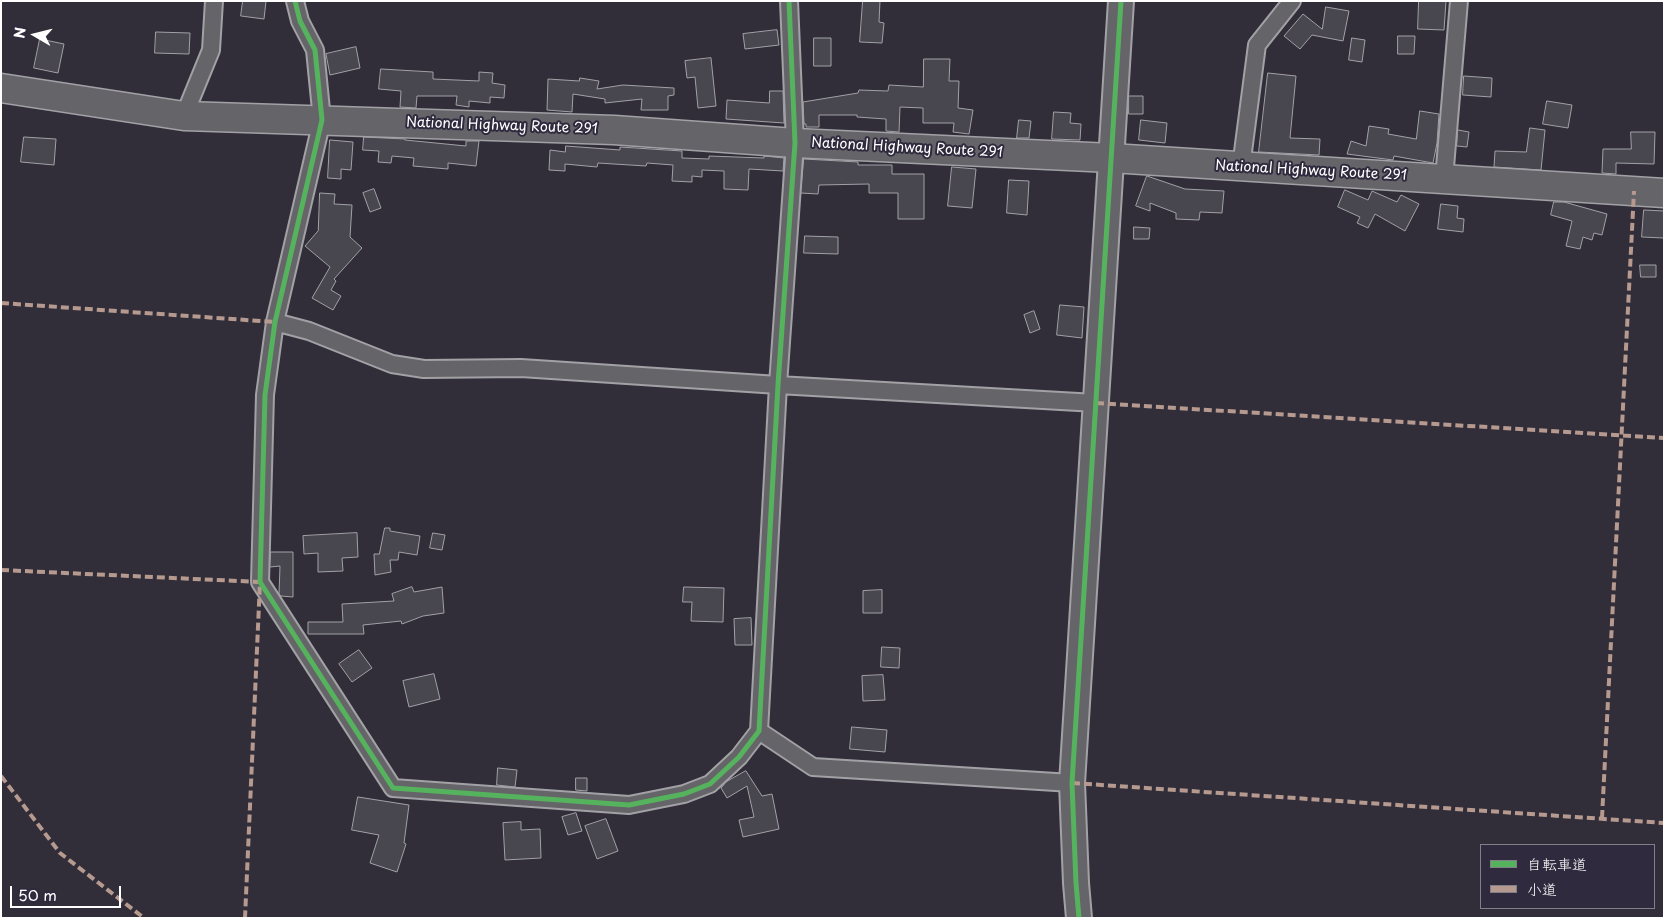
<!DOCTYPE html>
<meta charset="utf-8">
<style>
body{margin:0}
#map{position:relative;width:1665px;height:919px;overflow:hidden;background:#312e39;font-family:"Playpen Sans","Klee One",sans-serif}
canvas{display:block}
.frame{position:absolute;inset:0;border:2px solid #fff;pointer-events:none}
.legend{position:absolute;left:1480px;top:844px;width:175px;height:65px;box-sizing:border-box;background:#2f2a3d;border:1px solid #827f8b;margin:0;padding:6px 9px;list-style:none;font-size:15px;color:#fff}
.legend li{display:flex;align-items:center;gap:10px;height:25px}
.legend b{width:25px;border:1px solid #827f8b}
.north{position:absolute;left:10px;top:10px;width:50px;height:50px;-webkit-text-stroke:4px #2f2a3d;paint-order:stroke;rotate:278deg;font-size:14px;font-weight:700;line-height:20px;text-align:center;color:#fff}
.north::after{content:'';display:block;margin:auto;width:18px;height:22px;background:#fff;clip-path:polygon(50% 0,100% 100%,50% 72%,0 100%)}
.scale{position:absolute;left:10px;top:886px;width:111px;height:22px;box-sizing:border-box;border:2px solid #fff;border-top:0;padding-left:6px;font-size:15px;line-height:18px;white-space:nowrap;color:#fff;-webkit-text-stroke:4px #2f2a3d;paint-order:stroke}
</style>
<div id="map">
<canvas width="1665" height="919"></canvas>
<div class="frame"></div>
<ul class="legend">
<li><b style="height:6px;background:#56b35d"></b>自転車道</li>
<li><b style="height:6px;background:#b69a8f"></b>小道</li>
</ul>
<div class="north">N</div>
<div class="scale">50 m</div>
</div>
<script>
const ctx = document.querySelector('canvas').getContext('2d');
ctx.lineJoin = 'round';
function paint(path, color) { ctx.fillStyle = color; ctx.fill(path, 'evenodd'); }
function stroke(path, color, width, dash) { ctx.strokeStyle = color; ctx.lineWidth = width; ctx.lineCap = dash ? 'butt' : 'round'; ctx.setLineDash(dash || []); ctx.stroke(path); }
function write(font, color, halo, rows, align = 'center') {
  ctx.font = font + ' "Playpen Sans",sans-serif'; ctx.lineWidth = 4; ctx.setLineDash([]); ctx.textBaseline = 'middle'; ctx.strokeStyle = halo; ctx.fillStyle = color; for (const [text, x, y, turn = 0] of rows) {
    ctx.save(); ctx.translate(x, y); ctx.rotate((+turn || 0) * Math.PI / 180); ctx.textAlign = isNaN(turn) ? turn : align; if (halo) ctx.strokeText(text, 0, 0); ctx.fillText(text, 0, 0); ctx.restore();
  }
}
const building = new Path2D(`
 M 243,1 L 266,1 L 264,19 L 241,16 Z
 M 863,1 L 880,1 L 879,22 L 884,23 L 882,43 L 860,42 Z
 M 1419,1 L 1446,1 L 1444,30 L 1418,29 Z
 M 1326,7 L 1349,11 L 1343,41 L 1312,35 L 1300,49 L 1284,36 L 1303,14 L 1322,29 Z
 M 777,30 L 779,45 L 745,49 L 743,34 Z
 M 156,32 L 190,33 L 189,54 L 155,53 Z
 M 1398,36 L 1415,36 L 1414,54 L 1398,54 Z
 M 814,38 L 831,38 L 831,66 L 814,66 Z
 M 1352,38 L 1365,40 L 1362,62 L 1349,60 Z
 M 40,39 L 64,44 L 58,73 L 34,68 Z
 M 356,47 L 360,68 L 330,75 L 326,54 Z
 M 711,58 L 716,106 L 698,108 L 695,77 L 687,78 L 685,61 Z
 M 924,59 L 950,59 L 949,81 L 959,81 L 958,108 L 973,110 L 969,134 L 953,132 L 954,123 L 923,123 L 923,108 L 900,107 L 899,132 L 886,131 L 886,119 L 857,117 L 857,115 L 819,115 L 819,127 L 806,127 L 806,124 L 804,124 L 803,102 L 858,93 L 859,90 L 888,91 L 889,85 L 923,87 Z
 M 381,69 L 433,72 L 433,79 L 479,81 L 479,72 L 493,73 L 492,83 L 505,85 L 504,98 L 490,97 L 490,103 L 469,101 L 469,107 L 456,105 L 457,96 L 417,96 L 416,108 L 400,107 L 401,91 L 379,89 Z
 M 1268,73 L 1296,76 L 1290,138 L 1320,139 L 1319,155 L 1259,152 Z
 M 1464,76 L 1492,78 L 1491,97 L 1463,95 Z
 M 580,78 L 599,81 L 597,89 L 623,85 L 674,88 L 674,95 L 668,96 L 668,110 L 641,110 L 642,99 L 605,103 L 605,99 L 573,94 L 572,112 L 547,110 L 548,79 L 579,81 Z
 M 770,91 L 783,91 L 784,123 L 726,119 L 727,100 L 769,103 Z
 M 1129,96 L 1143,96 L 1143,114 L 1129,114 Z
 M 1547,101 L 1572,105 L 1568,128 L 1543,124 Z
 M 1420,111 L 1439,114 L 1437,143 L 1433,163 L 1394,156 L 1393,160 L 1347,154 L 1351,141 L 1366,146 L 1369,126 L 1389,129 L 1388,134 L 1416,139 Z
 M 1054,112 L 1071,113 L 1070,123 L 1081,124 L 1080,140 L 1052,139 Z
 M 1019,120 L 1031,121 L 1029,138 L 1017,138 Z
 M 1141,120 L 1167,123 L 1165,143 L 1139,140 Z
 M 1530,128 L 1545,130 L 1541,170 L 1494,167 L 1495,151 L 1526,152 Z
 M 1458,130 L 1469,132 L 1467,147 L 1457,146 Z
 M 1631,132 L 1655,132 L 1654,164 L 1616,163 L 1616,174 L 1602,173 L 1603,149 L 1631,149 Z
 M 24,137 L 56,139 L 54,165 L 21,162 Z
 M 364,137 L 405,139 L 405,140 L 466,146 L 466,141 L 479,141 L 476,166 L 448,163 L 448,169 L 413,166 L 414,158 L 392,156 L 391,163 L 378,162 L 379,151 L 363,150 Z
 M 330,140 L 353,142 L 351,170 L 341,169 L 341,179 L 328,178 Z
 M 566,146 L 620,150 L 620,147 L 682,151 L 682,158 L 709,159 L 709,156 L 764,158 L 764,156 L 784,158 L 783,171 L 749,169 L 748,190 L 724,189 L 724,171 L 702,170 L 702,177 L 692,176 L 692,182 L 672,181 L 673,165 L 647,163 L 646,166 L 598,163 L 597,167 L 565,164 L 565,171 L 549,170 L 550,150 L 565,152 Z
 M 804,159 L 858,162 L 858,165 L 892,165 L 892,174 L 924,174 L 924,219 L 898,219 L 898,193 L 869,193 L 869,184 L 819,185 L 818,194 L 801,193 Z
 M 952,167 L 976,169 L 972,208 L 948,206 Z
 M 1147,176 L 1185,189 L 1224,191 L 1222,213 L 1200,212 L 1199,220 L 1176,219 L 1176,213 L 1150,203 L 1150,211 L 1136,206 Z
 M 1009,180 L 1029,181 L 1027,215 L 1007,213 Z
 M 374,189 L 381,208 L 370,212 L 363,193 Z
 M 1345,190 L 1368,200 L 1372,191 L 1397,202 L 1401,195 L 1419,204 L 1405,231 L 1375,214 L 1368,228 L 1357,223 L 1360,217 L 1338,207 Z
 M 320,193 L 335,194 L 334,204 L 352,205 L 350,237 L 362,248 L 334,279 L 336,281 L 331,290 L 341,296 L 333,310 L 312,298 L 330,267 L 305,246 L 318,231 Z
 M 1554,202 L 1564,202 L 1607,214 L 1602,235 L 1594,233 L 1592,240 L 1583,237 L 1580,249 L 1566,246 L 1572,221 L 1551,215 Z
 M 1441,204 L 1458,206 L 1457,218 L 1464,219 L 1463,232 L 1438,229 Z
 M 1644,210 L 1664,211 L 1664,238 L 1642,237 Z
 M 1134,227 L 1150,228 L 1149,239 L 1134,239 Z
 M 805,236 L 838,237 L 838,254 L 804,253 Z
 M 1640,265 L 1656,265 L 1656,277 L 1641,277 Z
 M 1060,305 L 1084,307 L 1082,338 L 1057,335 Z
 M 1034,311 L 1040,329 L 1030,333 L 1024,315 Z
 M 385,528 L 390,528 L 390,531 L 420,536 L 417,555 L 399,552 L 398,560 L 390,560 L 391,572 L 375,575 L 374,554 L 379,554 Z
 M 357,533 L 358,557 L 342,558 L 343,571 L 318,572 L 318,553 L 304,554 L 303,536 Z
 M 433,533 L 445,535 L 442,550 L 430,548 Z
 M 271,552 L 293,552 L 293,597 L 281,596 L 279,594 L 280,566 L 270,567 Z
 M 412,587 L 414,592 L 442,587 L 444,613 L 423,616 L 402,624 L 401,621 L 363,625 L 364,634 L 308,634 L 308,622 L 343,622 L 342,604 L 394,601 L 392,594 Z
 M 684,587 L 724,588 L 723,622 L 691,621 L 692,602 L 683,602 Z
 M 882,590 L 882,613 L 863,613 L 863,591 Z
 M 751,618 L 752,645 L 735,645 L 734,619 Z
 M 882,647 L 900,648 L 899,668 L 881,667 Z
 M 359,650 L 372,668 L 352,682 L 339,664 Z
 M 434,674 L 440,699 L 409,707 L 403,681 Z
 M 883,675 L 885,700 L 863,701 L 862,676 Z
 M 852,727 L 887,730 L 885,752 L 850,749 Z
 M 498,768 L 517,770 L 515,787 L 497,785 Z
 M 746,771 L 762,796 L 772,794 L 779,829 L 743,837 L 739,820 L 754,817 L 747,786 L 727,798 L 721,788 L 726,782 Z
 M 576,778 L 587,778 L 587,791 L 576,790 Z
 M 358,797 L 409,805 L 404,843 L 406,844 L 397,872 L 370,863 L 379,835 L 352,830 Z
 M 576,813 L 582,831 L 568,835 L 562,817 Z
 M 606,819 L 618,851 L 597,859 L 585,826 Z
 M 521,822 L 521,830 L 540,829 L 541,858 L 505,860 L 503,823 Z`);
const street = new Path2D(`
 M 295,1 L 300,21 L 315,50 L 322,120 L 275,322 L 265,395 L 260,582 L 393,788 L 629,805 L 684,794 L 710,784 L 739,757 L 759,731 L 778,385 L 795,143 L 789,1
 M 184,116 L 211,50 L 214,1
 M 1241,167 L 1257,45 L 1292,1
 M 1444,179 L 1459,1
 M 275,322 L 309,331 L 392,364 L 424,369 L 521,368 L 778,385 L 1096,403
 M 759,731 L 813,767 L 1072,783`);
const secondary = new Path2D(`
 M 1079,918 L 1076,883 L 1072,783 L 1121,1`);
const highway = new Path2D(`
 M 1,88 L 184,116 L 614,130 L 795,143 L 1111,158 L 1664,193`);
const quiet = new Path2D(`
 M 1,303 L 275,322
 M 1096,403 L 1664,438
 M 1,570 L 260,582 L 245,918
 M 1,776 L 60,853 L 144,918
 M 1072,783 L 1664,823
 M 1602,818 L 1634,191`);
const cycleway = new Path2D(`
 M 295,1 L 300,21 L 315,50 L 322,120 L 275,322 L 265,395 L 260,582 L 393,788 L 629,805 L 684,794 L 710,784 L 739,757 L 759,731 L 778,385 L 795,143 L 789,1
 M 1079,918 L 1076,883 L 1072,783 L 1121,1`);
const streetNames = [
 ["National Highway Route 291",502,126,2],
 ["National Highway Route 291",907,148,3],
 ["National Highway Route 291",1311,171,3]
];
paint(building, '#48464e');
stroke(building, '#a2a1a6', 1);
stroke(street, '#a2a1a6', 20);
stroke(secondary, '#a2a1a6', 28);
stroke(highway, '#a2a1a6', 31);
stroke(street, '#656469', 16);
stroke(secondary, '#656469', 24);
stroke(highway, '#656469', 28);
stroke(quiet, '#b69a8f', 4, [8, 4]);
stroke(cycleway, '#56b35d', 5);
write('14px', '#fff', '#2f2a3d', streetNames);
</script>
